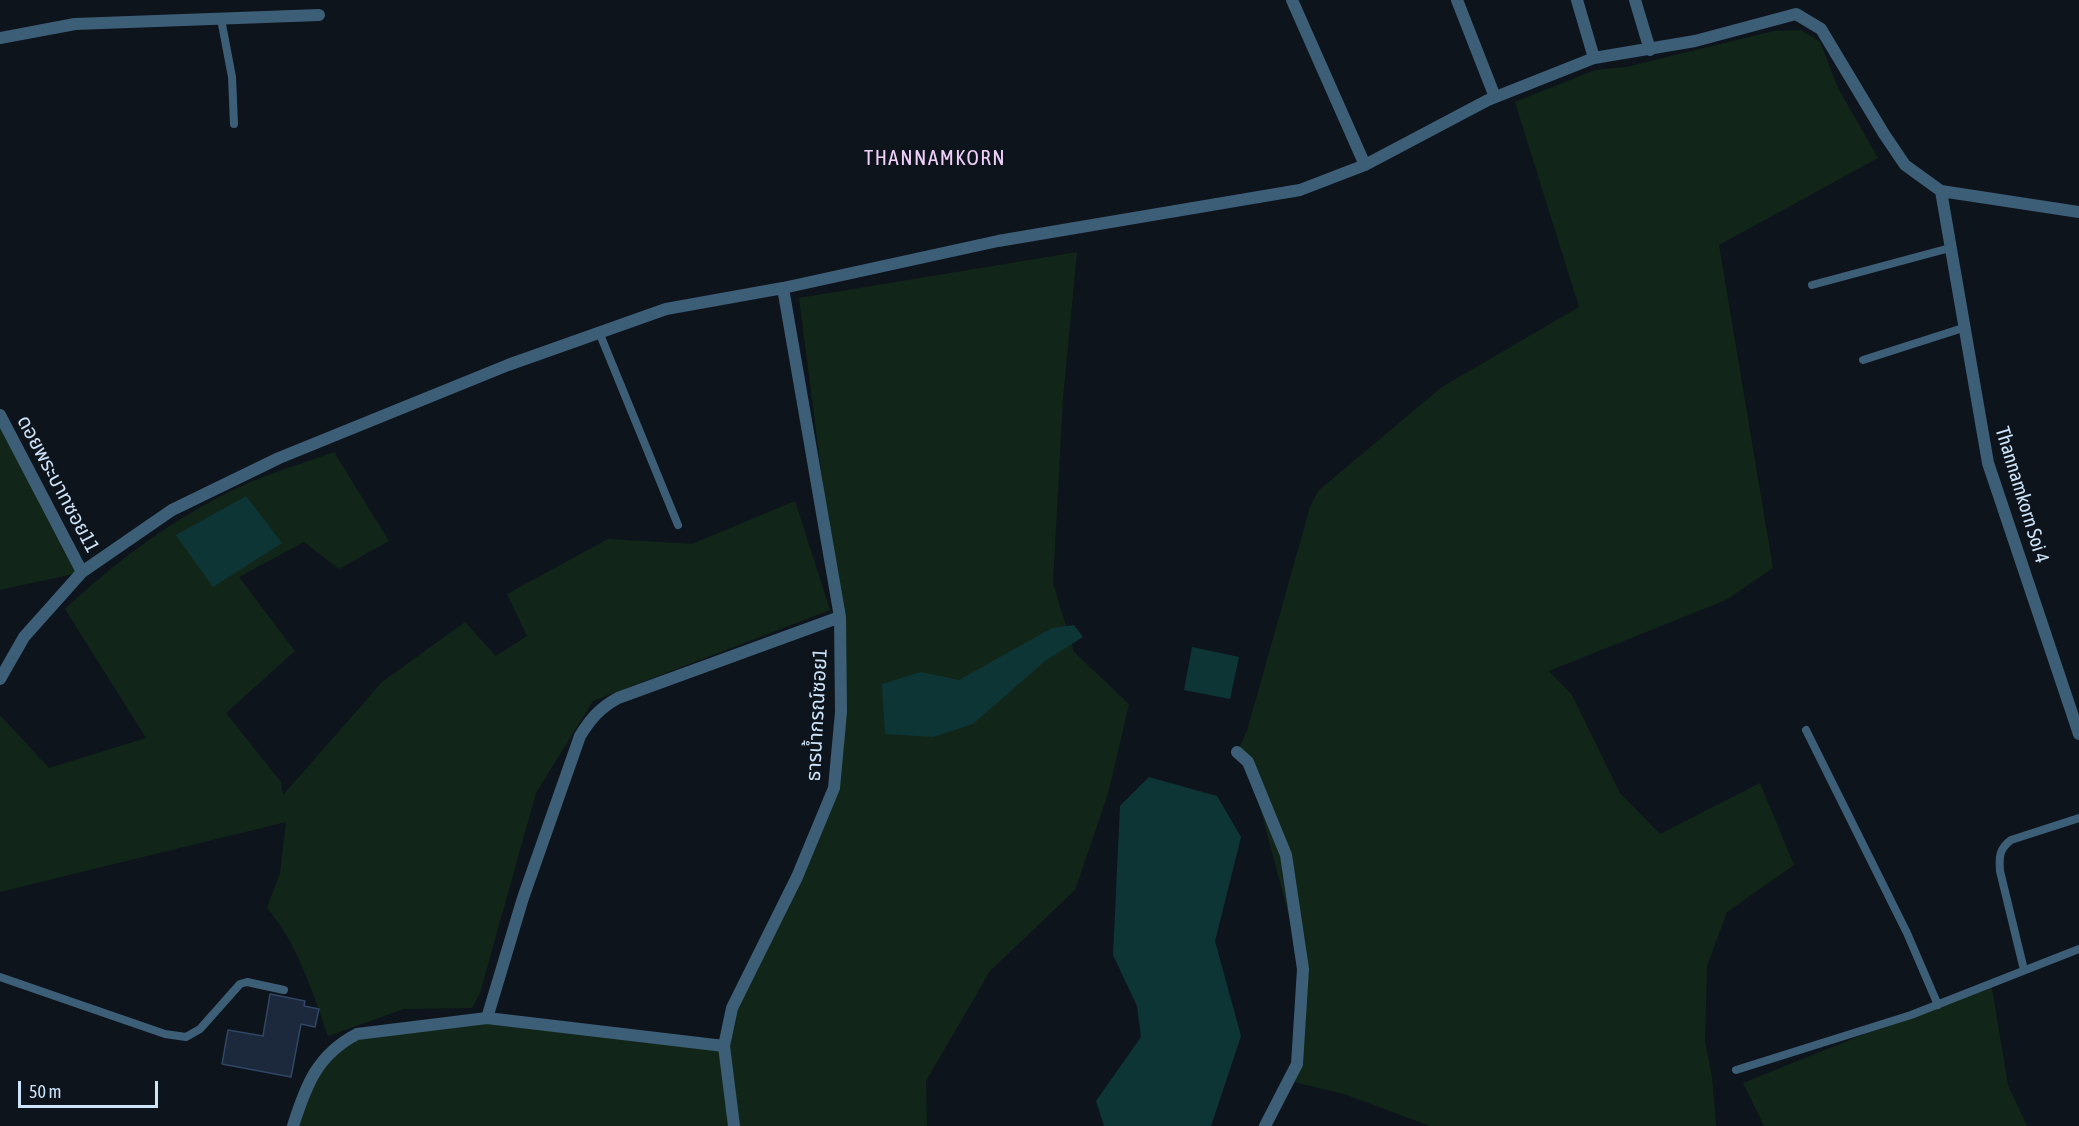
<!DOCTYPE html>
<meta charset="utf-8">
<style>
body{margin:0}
#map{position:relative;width:2079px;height:1126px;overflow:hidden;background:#0e141c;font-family:"Asap Condensed",sans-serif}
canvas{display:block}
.scale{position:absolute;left:18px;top:1081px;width:140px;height:27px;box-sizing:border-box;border:3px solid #cee4fa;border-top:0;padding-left:8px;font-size:18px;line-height:21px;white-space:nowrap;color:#cee4fa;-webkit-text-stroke:4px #0e141c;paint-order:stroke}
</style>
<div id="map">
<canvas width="2079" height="1126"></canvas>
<div class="scale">50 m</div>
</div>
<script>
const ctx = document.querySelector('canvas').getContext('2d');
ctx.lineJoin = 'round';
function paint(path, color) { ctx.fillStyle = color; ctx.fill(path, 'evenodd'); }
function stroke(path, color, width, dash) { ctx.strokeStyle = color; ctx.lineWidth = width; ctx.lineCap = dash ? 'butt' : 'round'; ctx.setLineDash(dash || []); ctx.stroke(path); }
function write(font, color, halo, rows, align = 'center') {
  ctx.font = font + ' "Asap Condensed","Noto Sans Thai",sans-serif'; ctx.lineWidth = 6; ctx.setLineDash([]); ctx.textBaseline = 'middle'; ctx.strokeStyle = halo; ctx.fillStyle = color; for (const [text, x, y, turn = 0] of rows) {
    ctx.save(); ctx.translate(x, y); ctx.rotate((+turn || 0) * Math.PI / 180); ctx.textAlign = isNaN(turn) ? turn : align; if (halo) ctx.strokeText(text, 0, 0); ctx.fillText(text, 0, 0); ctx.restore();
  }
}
const green = new Path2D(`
 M 1801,30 L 1820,42 L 1838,88 L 1878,158 L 1719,245 L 1773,568 L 1726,600 L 1549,671 L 1572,695 L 1620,793 L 1660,834 L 1760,783 L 1794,865 L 1727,912 L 1707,966 L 1705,1041 L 1712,1077 L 1716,1126 L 1430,1126 L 1344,1094 L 1289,1081 L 1297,1064 L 1303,969 L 1248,762 L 1237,752 L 1247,731 L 1310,507 L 1318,491 L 1442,387 L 1579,307 L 1515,102 L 1595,70 L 1626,67 L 1774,31 Z
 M 1077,252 L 1063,398 L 1053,583 L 1074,652 L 1129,704 L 1108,794 L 1075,890 L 990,971 L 926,1081 L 927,1126 L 293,1126 L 305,1086 L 345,1040 L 487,1018 L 724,1045 L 732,1008 L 834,788 L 840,617 L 799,298 Z
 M 0,415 L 82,572 L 0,590 Z
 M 334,452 L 389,541 L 339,569 L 304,542 L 239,577 L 295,651 L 226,713 L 281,782 L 283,795 L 382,682 L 465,622 L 496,656 L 527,636 L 507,594 L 608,539 L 692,544 L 795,501 L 830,610 L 593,701 L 536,793 L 480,993 L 472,1008 L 404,1009 L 328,1036 C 312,991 298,944 267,908 L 280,873 L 286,822 L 0,892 L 0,715 L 49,768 L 146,738 L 65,609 C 118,560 177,515 244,485 C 273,472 304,463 334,452 Z
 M 1991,983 L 2008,1085 L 2027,1126 L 1764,1126 L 1743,1083 Z`);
const water = new Path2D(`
 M 246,496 L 282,543 L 213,587 L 176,535 Z
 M 1074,625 L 1083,637 L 1045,661 L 973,724 L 933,737 L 885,734 L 882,684 L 921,672 L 959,680 L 1052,628 Z
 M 1192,647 L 1239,657 L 1230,699 L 1184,690 Z
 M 1149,777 L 1217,796 L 1241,837 L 1215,941 L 1241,1036 L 1211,1126 L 1104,1126 L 1096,1101 L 1141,1037 L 1137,1006 L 1113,955 L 1120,806 Z`);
const building = new Path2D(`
 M 270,994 L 305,1001 L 304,1006 L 319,1009 L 315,1027 L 301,1024 L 291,1077 L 222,1064 L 228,1030 L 263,1036 Z`);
const service = new Path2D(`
 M 221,19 L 232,77 L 234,124
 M 1812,285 L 1950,248
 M 599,332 L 678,525
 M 1863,360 L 1963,328
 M 1806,730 L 1907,933 L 1938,1005
 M 2024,970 L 2000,871 C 1999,857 1999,849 2011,840 L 2079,818
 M 0,977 L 165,1034 L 186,1037 L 200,1029 L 240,984 L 247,982 L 284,990
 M 1736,1070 L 1911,1015 L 2079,949`);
const minor = new Path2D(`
 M 1292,0 L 1365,165
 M 1457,0 L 1495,97
 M 1577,0 L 1594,58
 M 1635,0 L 1650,50
 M 0,38 L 75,24 L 319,15
 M 1941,191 L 1988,463 L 2079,734
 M 0,415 L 82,572
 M 0,679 L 24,637 L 82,572 L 172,510 L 279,458 L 508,365 L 666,309 L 783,288 L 998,241 L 1300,190 L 1365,165 L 1488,100 L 1594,58 L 1695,41 L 1796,14 L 1821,29 L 1884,134 L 1905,165 L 1941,191 L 2079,212
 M 1237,752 L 1248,762 L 1286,855 L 1303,969 L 1297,1064 L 1265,1126
 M 487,1018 L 523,898 L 580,736 C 591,718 600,708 618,698 L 840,617
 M 293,1126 C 306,1085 317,1055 357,1034 L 487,1018 L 724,1046
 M 734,1126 L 724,1046 L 732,1008 L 797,877 L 834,788 L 841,712 L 840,617 L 783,288`);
const streetNames = [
 ["ดอยพระบาทซอย11",58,484,62],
 ["Thannamkorn Soi 4",2022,495,73],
 ["ธารน้ำกรณ์ซอย1",817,715,-87]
];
const neighbourhoodNames = [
 ["THANNAMKORN",935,158]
];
paint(green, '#112618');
paint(water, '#0d3536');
paint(building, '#1c283b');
stroke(building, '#304665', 1.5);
stroke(service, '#3d5e77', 8);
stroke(minor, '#3d5e77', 12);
write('20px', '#cee4fa', '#0e141c', streetNames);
ctx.letterSpacing = '1.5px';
write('21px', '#f0d0fa', '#0e141c', neighbourhoodNames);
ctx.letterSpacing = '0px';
</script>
